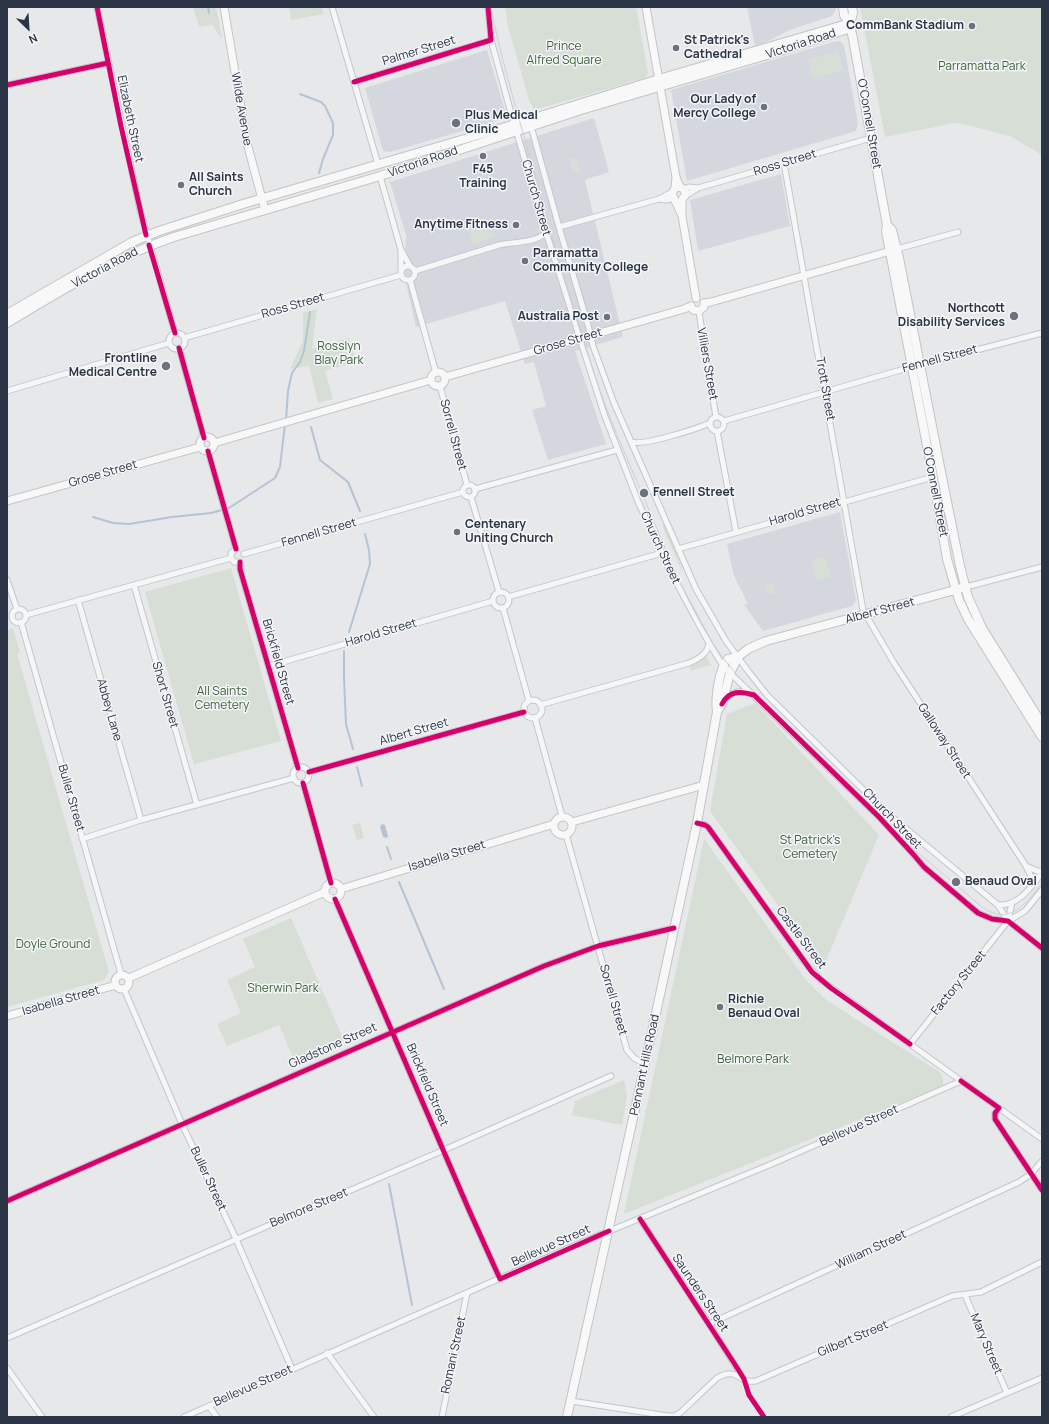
<!DOCTYPE html>
<style>
body{margin:0}
#map{position:relative;width:1049px;height:1424px;overflow:hidden;background:#e6e8ea;font-family:Manrope,sans-serif}
canvas{display:block}
.frame{position:absolute;inset:0;border:8px solid #2b3445;pointer-events:none}
.north{position:absolute;left:8px;top:8px;width:40px;height:40px;-webkit-text-stroke:3px #f4f6f9;paint-order:stroke;rotate:155deg;font-size:11px;font-weight:700;line-height:16px;text-align:center;color:#2b3445}
.north::after{content:'';display:block;margin:auto;width:14px;height:18px;background:#2b3445;clip-path:polygon(50% 0,100% 100%,50% 72%,0 100%)}
</style>
<div id="map">
<canvas width="1049" height="1424"></canvas>
<div class="frame"></div>
<div class="north">N</div>
</div>
<script>
const ctx = document.querySelector('canvas').getContext('2d');
ctx.lineJoin = 'round';
function paint(path, color) { ctx.fillStyle = color; ctx.fill(path, 'evenodd'); }
function stroke(path, color, width, dash) { ctx.strokeStyle = color; ctx.lineWidth = width; ctx.lineCap = dash ? 'butt' : 'round'; ctx.setLineDash(dash || []); ctx.stroke(path); }
function write(font, color, halo, rows, align = 'center') {
  ctx.font = font + ' Manrope,sans-serif'; ctx.lineWidth = 3; ctx.setLineDash([]); ctx.textBaseline = 'middle'; ctx.strokeStyle = halo; ctx.fillStyle = color; for (const [text, x, y, turn = 0] of rows) {
    ctx.save(); ctx.translate(x, y); ctx.rotate((+turn || 0) * Math.PI / 180); ctx.textAlign = isNaN(turn) ? turn : align; if (halo) ctx.strokeText(text, 0, 0); ctx.fillText(text, 0, 0); ctx.restore();
  }
}
const built = new Path2D(`
 M 747,7 L 836,7 L 836,9 L 832,16 L 790,30 L 766,42 L 755,46 Z
 M 837,41 L 840,41 L 844,45 L 858,124 L 856,131 L 687,181 L 671,90 Z
 M 487,50 L 505,111 L 500,120 L 390,152 L 383,151 L 365,88 Z
 M 594,118 L 609,172 L 585,180 L 623,337 L 575,351 L 606,444 L 548,460 L 532,410 L 546,406 L 534,362 L 525,364 L 505,301 L 416,327 L 404,274 L 406,235 L 390,182 Z
 M 781,174 L 790,226 L 698,251 L 690,200 Z
 M 840,512 L 856,600 L 852,606 L 763,631 L 744,605 L 748,604 L 734,576 L 727,544 Z`);
const green = new Path2D(`
 M 193,7 L 216,7 L 222,38 L 218,34 L 213,25 L 199,27 Z
 M 289,7 L 322,7 L 324,14 L 291,20 Z
 M 505,7 L 636,7 L 648,73 L 645,78 L 534,110 L 529,100 L 508,26 Z
 M 860,7 L 1042,7 L 1042,155 L 1012,137 L 968,125 L 954,123 L 885,137 Z
 M 838,51 L 844,70 L 813,79 L 808,60 Z
 M 576,157 L 581,171 L 574,173 L 569,159 Z
 M 490,224 L 494,237 L 473,244 L 469,231 Z
 M 317,309 L 312,349 L 349,338 L 356,362 L 325,371 L 333,399 L 318,403 L 309,366 L 290,369 L 303,341 L 303,313 Z
 M 665,524 L 675,546 L 683,574 L 662,525 Z
 M 825,556 L 831,577 L 816,581 L 811,560 Z
 M 231,568 L 281,741 L 194,764 L 145,592 Z
 M 772,583 L 775,593 L 767,595 L 765,585 Z
 M 13,628 L 20,652 L 17,654 L 109,972 L 104,980 L 7,1007 L 7,630 Z
 M 706,656 L 711,665 L 691,671 L 689,666 Z
 M 755,703 L 879,835 L 823,968 L 710,811 L 727,714 Z
 M 360,823 L 364,838 L 357,840 L 352,825 Z
 M 704,839 L 806,980 L 826,1000 L 941,1073 L 943,1080 L 943,1086 L 624,1214 Z
 M 291,918 L 345,1043 L 296,1064 L 279,1025 L 227,1046 L 217,1024 L 241,1013 L 227,980 L 255,967 L 243,939 Z
 M 624,1080 L 627,1096 L 622,1125 L 572,1115 L 575,1101 Z`);
const water = new Path2D(`
 M 382,824 L 385,825 L 388,836 L 387,838 L 383,837 L 380,827 Z`);
const stream = new Path2D(`
 M 208,7 L 209,13
 M 300,94 L 321,102 L 325,106 L 333,123 L 333,135 L 323,159 L 319,173
 M 286,420 L 288,391 L 292,373 L 300,362 L 304,351 L 310,312
 M 311,427 L 320,460 L 348,482 L 360,511
 M 93,517 L 113,523 L 129,524 L 172,517 L 211,513 L 229,508 L 275,478 L 280,467 L 285,424
 M 349,632 L 370,564 L 369,550 L 365,534
 M 344,651 L 344,678 L 346,724 L 353,749
 M 357,767 L 362,786
 M 387,847 L 391,859
 M 399,882 L 444,989
 M 389,1184 L 412,1305`);
const street = new Path2D(`
 M 97,7 L 140,210 L 175,333
 M 332,7 L 378,164
 M 488,7 L 491,40 L 511,113 L 546,232 L 604,414 L 639,504 L 669,569 L 709,643 L 723,666 L 730,673 L 879,817 L 913,854 L 924,867 L 978,913 L 992,919 L 1008,921
 M 354,82 L 491,40
 M 7,85 L 108,63
 M 531,126 L 559,227 L 588,325 L 593,346 L 614,403 L 696,589 L 726,641 L 748,671 L 767,695 L 888,814 L 998,905 L 1008,921 L 1042,948
 M 784,163 L 863,610 L 894,663 L 1026,866 L 1032,879 L 1031,887
 M 380,176 L 401,250 L 401,270
 M 683,189 L 689,187 L 698,188
 M 685,196 L 698,188 L 871,138
 M 659,199 L 666,200 L 674,198
 M 559,227 L 659,199 L 672,192
 M 897,249 L 958,232
 M 401,250 L 410,266
 M401 273a7 7 0 1 1 14 0a7 7 0 1 1-14 0Z
 M 415,271 L 499,245 C 512,242 538,243 546,232
 M 410,280 L 436,373
 M 699,311 L 700,319 L 716,417
 M169 341a8 8 0 1 1 16 0a8 8 0 1 1-16 0Z
 M 184,338 L 401,275
 M 179,348 L 204,438
 M 440,386 L 467,485
 M 7,391 L 169,343
 M710 424a7 7 0 1 1 14 0a7 7 0 1 1-14 0Z
 M 724,421 L 911,367 L 1042,333
 M 717,431 L 736,532
 M 631,442 C 644,446 696,429 710,423
 M 208,451 L 236,549
 M463 491a6 6 0 1 1 12 0a6 6 0 1 1-12 0Z
 M 475,489 L 617,450
 M 471,497 L 499,592
 M 236,549 L 231,553 L 231,558 L 234,562 L 240,562
 M 678,549 L 933,477
 M 244,554 L 463,492
 M 240,562 L 240,569 L 247,593 L 298,768
 M 7,580 L 17,609
 M 134,585 L 197,805
 M 966,587 L 1042,567
 M493 600a8 8 0 1 1 16 0a8 8 0 1 1-16 0Z
 M 508,597 L 662,553
 M 78,600 L 141,820
 M 503,608 L 529,701
 M12 616a7 7 0 1 1 14 0a7 7 0 1 1-14 0Z
 M 26,615 L 231,558
 M 21,622 L 121,974
 M 269,666 L 493,601
 M 724,700 C 732,691 740,690 751,694
 M524 709a9 9 0 1 1 18 0a9 9 0 1 1-18 0Z
 M 540,705 L 689,663 C 698,659 708,654 709,643
 M 535,718 L 562,816
 M293 775a8 8 0 1 1 16 0a8 8 0 1 1-16 0Z
 M 309,772 L 524,712
 M 303,783 L 331,883
 M 697,823 L 705,825 L 708,827 L 806,964 L 821,980 L 1042,1139
 M 564,835 L 567,838 L 627,1050 L 634,1058 L 645,1064
 M 82,839 L 141,820 L 294,778
 M 1026,866 L 1037,871 L 1042,871
 M 335,899 L 469,1210 L 500,1279
 M 998,905 C 1019,906 1030,888 1042,873
 M 1008,921 L 1012,903
 M 124,989 L 182,1124 L 236,1239 L 292,1369
 M 910,1044 L 1008,921 L 1025,911 L 1042,890
 M 999,1108 L 995,1113 L 995,1119 L 1042,1190
 M 7,1201 L 544,966 L 598,946 L 674,928
 M 640,1219 L 709,1324 L 743,1378
 M 965,1295 L 1007,1393
 M 709,1324 L 1019,1182 L 1031,1174 L 1042,1161
 M 7,1338 L 444,1150 L 611,1076
 M 327,1353 L 374,1417
 M 7,1368 L 42,1417
 M 571,1401 L 668,1416 L 674,1416 L 680,1413 L 717,1378 C 740,1366 737,1384 756,1381 L 952,1296 L 981,1292 L 1042,1262
 M 209,1406 L 217,1417
 M 184,1417 L 578,1244 L 774,1163 L 961,1081
 M 442,1417 L 467,1293
 M 951,1417 L 1042,1378`);
const secondary = new Path2D(`
 M 224,7 L 247,143 L 265,210
 M 646,7 L 676,177 L 680,187
 M 676,177 L 675,188 L 672,194 L 682,216 L 696,298
 M 677,187 L 682,188 L 685,191 L 685,196 L 682,199 L 682,214
 M 704,303 L 711,302 L 894,250
 M 691,306 L 693,310 L 699,311 L 704,307 L 704,303
 M431 379a7 7 0 1 1 14 0a7 7 0 1 1-14 0Z
 M 445,377 L 684,309 L 691,306
 M200 444a7 7 0 1 1 14 0a7 7 0 1 1-14 0Z
 M 214,443 L 431,380
 M 7,501 L 200,447
 M554 826a9 9 0 1 1 18 0a9 9 0 1 1-18 0Z
 M 572,822 L 704,785
 M325 891a8 8 0 1 1 16 0a8 8 0 1 1-16 0Z
 M 341,889 L 554,824
 M115 982a7 7 0 1 1 14 0a7 7 0 1 1-14 0Z
 M 129,978 L 325,892
 M 7,1016 L 116,985`);
const primary = new Path2D(`
 M 843,7 L 844,15 L 850,24 L 853,39 L 887,225 L 886,231 L 933,477 L 947,559 L 959,600 L 968,619 L 1042,737
 M 850,24 L 853,13 L 852,7
 M 887,225 L 892,230 L 899,258 L 942,477 L 960,566 L 968,597 L 982,628 L 1042,724
 M 7,314 L 132,242 L 159,231 L 243,204 L 502,128 L 659,79 L 847,24
 M 7,323 C 61,291 115,257 174,237 L 380,176 L 581,110 L 777,52 L 851,28
 M 717,712 L 722,704 L 730,673 L 738,657
 M 567,1417 L 645,1064 L 697,823 L 717,712 C 715,698 719,669 728,659 L 738,657 L 748,649 L 766,641 L 966,587`);
const tram = new Path2D(`
 M 491,7 C 500,54 514,101 527,147 C 551,234 575,323 606,407 C 619,442 635,476 649,510 C 674,568 697,632 740,678 L 909,845 L 982,907 C 1010,927 1026,903 1042,883`);
const cycleway = new Path2D(`
 M 97,7 L 121,126 L 146,235
 M 354,82 L 491,40 L 488,7
 M 7,85 L 108,63
 M 149,245 L 175,333
 M 179,348 L 204,438
 M 208,451 L 236,549
 M 240,562 L 240,569 L 247,593 L 298,768
 M 722,704 C 729,690 741,691 754,695 L 879,817 L 913,854 L 924,867 L 978,913 L 992,919 L 1008,921 L 1042,948
 M 309,772 L 524,712
 M 303,783 L 331,883
 M 697,823 L 705,825 L 708,827 L 812,972 L 831,988 L 910,1044
 M 335,899 L 469,1210 L 500,1279 L 609,1231
 M 961,1081 L 999,1108 L 995,1113 L 995,1119 L 1042,1190
 M 7,1201 L 544,966 L 598,946 L 674,928
 M 640,1219 L 734,1363 L 744,1379 L 749,1395 L 764,1417`);
const markers = [
 [972,26,4,"#6c737f"],
 [676,48,4,"#6c737f"],
 [764,107,4,"#6c737f"],
 [456,123,5,"#6c737f"],
 [483,156,4,"#6c737f"],
 [181,185,4,"#6c737f"],
 [516,225,4,"#6c737f"],
 [525,261,4,"#6c737f"],
 [1014,316,5,"#6c737f"],
 [607,317,4,"#6c737f"],
 [166,366,5,"#6c737f"],
 [644,493,5,"#6c737f"],
 [457,532,4,"#6c737f"],
 [956,882,5,"#6c737f"],
 [720,1007,4,"#6c737f"]
];
const poiNames = [
 ["CommBank Stadium",964,26,"right"],
 ["St Patrick's",684,41],
 ["Cathedral",684,55],
 ["Our Lady of",756,100,"right"],
 ["Mercy College",756,114,"right"],
 ["Plus Medical",465,116],
 ["Clinic",465,130],
 ["F45",483,170,"center"],
 ["Training",483,184,"center"],
 ["All Saints",189,178],
 ["Church",189,192],
 ["Anytime Fitness",508,225,"right"],
 ["Parramatta",533,254],
 ["Community College",533,268],
 ["Northcott",1005,309,"right"],
 ["Disability Services",1005,323,"right"],
 ["Australia Post",599,317,"right"],
 ["Frontline",157,359,"right"],
 ["Medical Centre",157,373,"right"],
 ["Fennell Street",653,493],
 ["Centenary",465,525],
 ["Uniting Church",465,539],
 ["Benaud Oval",965,882],
 ["Richie",728,1000],
 ["Benaud Oval",728,1014]
];
const streetNames = [
 ["Victoria Road",801,44,-18],
 ["Palmer Street",419,51,-17],
 ["Wilde Avenue",241,109,80],
 ["Elizabeth Street",130,119,78],
 ["O'Connell Street",869,124,80],
 ["Victoria Road",423,162,-19],
 ["Ross Street",785,163,-17],
 ["Church Street",536,198,74],
 ["Victoria Road",105,268,-28],
 ["Ross Street",293,306,-16],
 ["Grose Street",568,342,-16],
 ["Fennell Street",940,359,-15],
 ["Villiers Street",707,364,80],
 ["Trott Street",825,389,80],
 ["Sorrell Street",453,435,75],
 ["Grose Street",103,474,-16],
 ["O'Connell Street",935,492,79],
 ["Harold Street",805,512,-16],
 ["Fennell Street",319,533,-16],
 ["Church Street",660,548,65],
 ["Albert Street",880,611,-15],
 ["Harold Street",381,633,-16],
 ["Brickfield Street",278,662,74],
 ["Short Street",165,695,74],
 ["Abbey Lane",109,710,74],
 ["Albert Street",414,732,-16],
 ["Galloway Street",944,741,57],
 ["Buller Street",71,798,74],
 ["Church Street",892,819,46],
 ["Isabella Street",447,856,-17],
 ["Castle Street",801,938,53],
 ["Factory Street",959,983,-51],
 ["Sorrell Street",613,1000,74],
 ["Isabella Street",61,1001,-16],
 ["Gladstone Street",333,1046,-24],
 ["Pennant Hills Road",645,1065,-78],
 ["Brickfield Street",427,1085,67],
 ["Bellevue Street",859,1126,-24],
 ["Buller Street",208,1179,65],
 ["Belmore Street",309,1208,-23],
 ["Bellevue Street",551,1246,-24],
 ["William Street",871,1250,-25],
 ["Saunders Street",700,1293,56],
 ["Gilbert Street",853,1339,-23],
 ["Mary Street",986,1344,67],
 ["Romani Street",454,1355,-78],
 ["Bellevue Street",253,1386,-24]
];
const parkNames = [
 ["Prince",564,47],
 ["Alfred Square",564,61],
 ["Parramatta Park",982,67],
 ["Rosslyn",339,347],
 ["Blay Park",339,361],
 ["All Saints",222,692],
 ["Cemetery",222,706],
 ["St Patrick's",810,841],
 ["Cemetery",810,855],
 ["Doyle Ground",53,945],
 ["Sherwin Park",283,989],
 ["Belmore Park",753,1060]
];
paint(built, '#d4d7dd');
paint(green, '#d6ded6');
paint(water, '#b4c4d5');
stroke(stream, '#b4c4d5', 2);
stroke(street, '#c4c6c8', 7);
stroke(secondary, '#c4c6c8', 9);
stroke(primary, '#c2c5c8', 10);
stroke(street, '#f5f6f7', 5);
stroke(secondary, '#f8f8f8', 7);
stroke(primary, '#f8f8f8', 8);
stroke(tram, '#cecfd2', 1);
stroke(cycleway, '#d6006c', 5);
for (const [x, y, r, color] of markers) { const dot = new Path2D(); dot.arc(x, y, r, 0, 2 * Math.PI); ctx.fillStyle = color; ctx.fill(dot); stroke(dot, '#f4f6f9', 1.5); }
write('bold 12px', '#2b3445', '#f4f6f9', poiNames, 'left');
write('12px', '#2b3445', '#f4f6f9', streetNames);
write('12px', '#3f6138', '#f4f6f9', parkNames);
</script>
